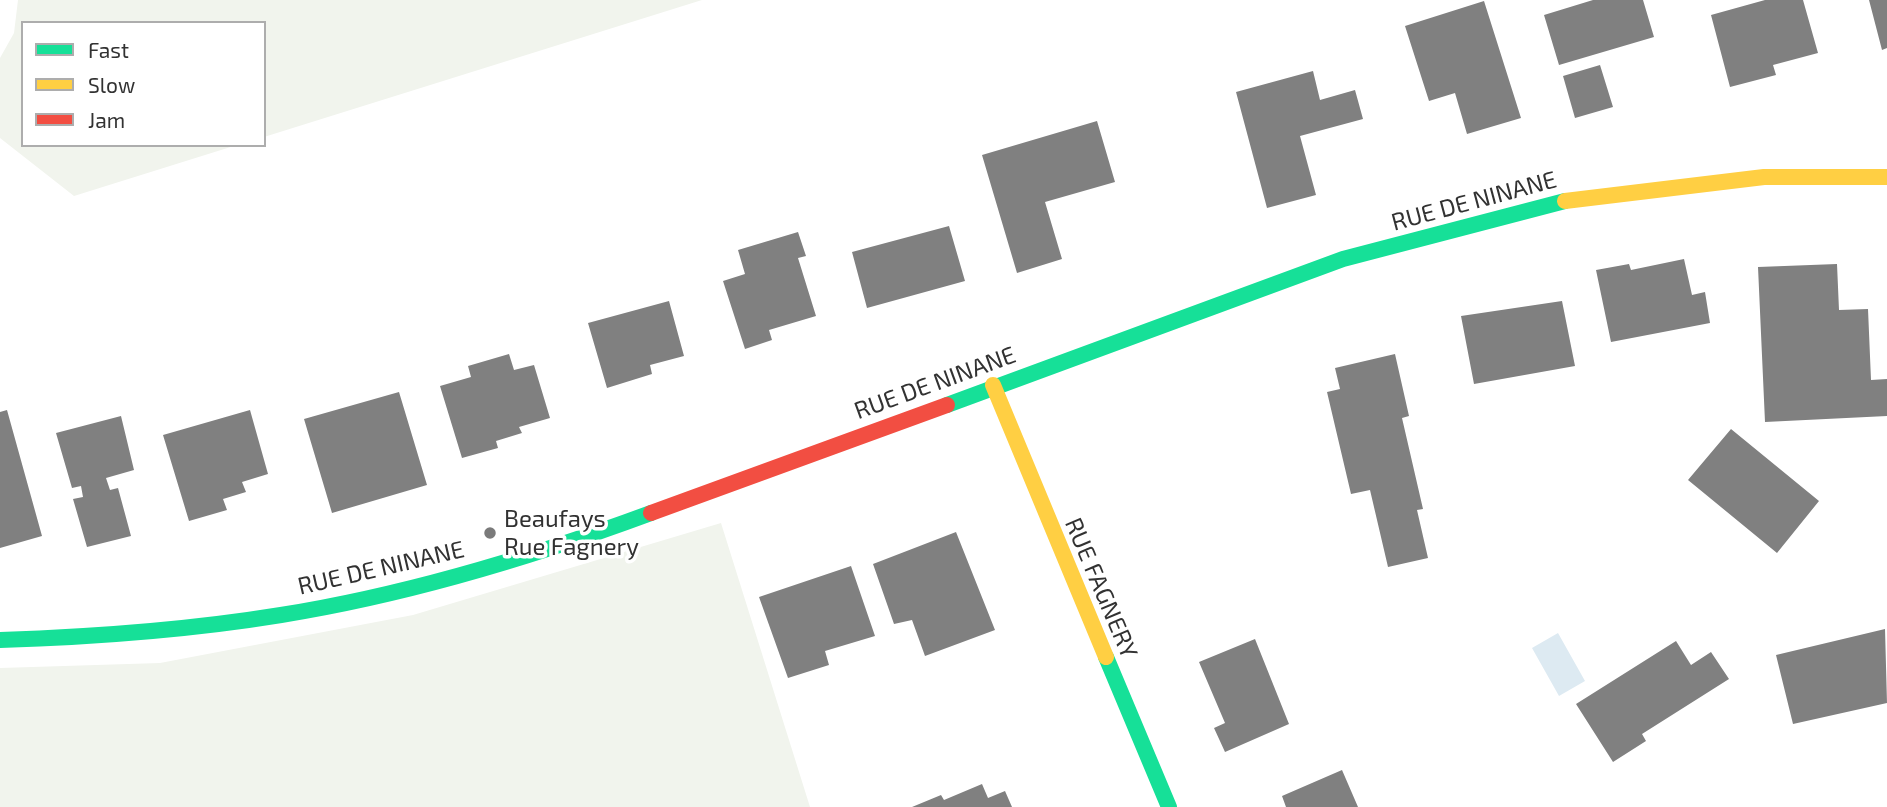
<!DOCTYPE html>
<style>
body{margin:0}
#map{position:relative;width:1887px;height:807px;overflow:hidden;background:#fff;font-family:"Exo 2",sans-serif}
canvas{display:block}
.legend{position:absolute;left:21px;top:21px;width:245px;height:126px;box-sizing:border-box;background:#fff;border:2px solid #adadad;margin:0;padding:9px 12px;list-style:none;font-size:21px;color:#323232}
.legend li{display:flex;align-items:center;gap:14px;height:35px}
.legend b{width:35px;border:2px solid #adadad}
</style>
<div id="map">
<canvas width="1887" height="807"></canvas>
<ul class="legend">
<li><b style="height:9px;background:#16e098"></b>Fast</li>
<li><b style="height:9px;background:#ffcf43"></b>Slow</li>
<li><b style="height:9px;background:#f24e42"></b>Jam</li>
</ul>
</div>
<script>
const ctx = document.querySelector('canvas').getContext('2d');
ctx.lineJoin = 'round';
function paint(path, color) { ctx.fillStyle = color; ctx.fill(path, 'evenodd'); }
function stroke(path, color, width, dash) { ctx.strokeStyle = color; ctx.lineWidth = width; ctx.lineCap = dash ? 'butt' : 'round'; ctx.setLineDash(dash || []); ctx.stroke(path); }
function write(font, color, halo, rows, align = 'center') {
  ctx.font = font + ' "Exo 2",sans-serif'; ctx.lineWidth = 7; ctx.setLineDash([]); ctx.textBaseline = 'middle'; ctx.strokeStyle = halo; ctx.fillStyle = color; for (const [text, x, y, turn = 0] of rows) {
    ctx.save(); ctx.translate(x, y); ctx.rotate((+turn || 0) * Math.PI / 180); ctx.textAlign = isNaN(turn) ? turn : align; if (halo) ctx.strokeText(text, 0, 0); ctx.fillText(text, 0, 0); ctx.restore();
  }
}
const green = new Path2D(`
 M 18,0 L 702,0 L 264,137 L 264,23 L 23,23 L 23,145 L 237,145 L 74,196 L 0,138 L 0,58 L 14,33 Z
 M 721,523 L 810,807 L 0,807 L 0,668 L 160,663 L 413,615 Z`);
const water = new Path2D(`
 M 1558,633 L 1585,681 L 1559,696 L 1532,648 Z`);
const building = new Path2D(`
 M 1593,0 L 1643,0 L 1654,37 L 1559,65 L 1544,15 Z
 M 1765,0 L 1803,0 L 1818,53 L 1773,65 L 1776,75 L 1730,87 L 1711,15 Z
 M 1869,0 L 1887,0 L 1887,48 L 1882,50 Z
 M 1484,1 L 1521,118 L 1467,134 L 1455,93 L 1429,101 L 1405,26 Z
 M 1600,65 L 1613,107 L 1575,118 L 1563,76 Z
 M 1313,71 L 1320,100 L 1355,90 L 1363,119 L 1300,136 L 1316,195 L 1267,208 L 1236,92 Z
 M 1097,121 L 1115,182 L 1045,202 L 1062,259 L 1017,273 L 982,155 Z
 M 949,226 L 965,281 L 867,308 L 852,252 Z
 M 798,232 L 806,256 L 798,258 L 816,316 L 769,330 L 772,340 L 745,349 L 723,281 L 745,274 L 738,250 Z
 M 1684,259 L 1692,295 L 1705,292 L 1710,323 L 1611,342 L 1596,270 L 1629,264 L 1631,270 Z
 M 1837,264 L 1839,310 L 1868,309 L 1871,380 L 1887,379 L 1887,416 L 1765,422 L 1758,267 Z
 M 669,301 L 684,356 L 650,365 L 652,374 L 607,388 L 588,323 Z
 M 1562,301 L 1575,366 L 1474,384 L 1461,316 Z
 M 509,354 L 514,370 L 534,365 L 550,418 L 519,427 L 522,433 L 496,441 L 498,448 L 462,458 L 440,386 L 471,377 L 468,366 Z
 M 1395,354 L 1409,416 L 1402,418 L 1423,509 L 1417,510 L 1428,558 L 1388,567 L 1370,490 L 1351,494 L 1327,392 L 1340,389 L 1335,368 Z
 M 399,392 L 427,485 L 332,513 L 304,419 Z
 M 7,410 L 42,536 L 0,548 L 0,412 Z
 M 250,410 L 268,474 L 242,482 L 246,492 L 223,499 L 227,510 L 189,521 L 163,435 Z
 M 121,416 L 134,470 L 106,478 L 110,490 L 118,488 L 131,536 L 87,547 L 73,499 L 83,497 L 81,486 L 72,488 L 56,433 Z
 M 1731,429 L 1819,501 L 1777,553 L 1688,480 Z
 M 956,532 L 995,630 L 925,656 L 912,620 L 894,624 L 873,564 Z
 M 851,566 L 875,636 L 825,651 L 829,665 L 788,678 L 759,597 Z
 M 1885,629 L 1887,703 L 1793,724 L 1776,655 Z
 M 1255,639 L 1289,724 L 1225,752 L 1214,728 L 1225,723 L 1199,662 Z
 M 1676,641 L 1691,665 L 1711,652 L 1729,679 L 1642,734 L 1646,741 L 1613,762 L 1576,704 Z
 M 1342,770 L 1358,807 L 1286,807 L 1282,796 Z
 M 982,784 L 988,798 L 1005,791 L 1012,807 L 912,807 L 941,795 L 944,800 Z`);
const fast = new Path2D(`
 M 947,405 L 1343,259 L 1565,201
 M 0,640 C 93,637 189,630 281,615 C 406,595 532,557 651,513
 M 1106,657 L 1169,807`);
const slow = new Path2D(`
 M 1565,201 L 1764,177 L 1887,177
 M 993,385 L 1106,657`);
const jam = new Path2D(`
 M 651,513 L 947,405`);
const markers = [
 [490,533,7,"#7a7a7a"]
];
const streetNames = [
 ["RUE DE NINANE",1474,201,-15],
 ["RUE DE NINANE",935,383,-20],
 ["RUE DE NINANE",381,568,-13],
 ["RUE FAGNERY",1101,588,67]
];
const poiNames = [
 ["Beaufays",504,519],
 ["Rue Fagnery",504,547]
];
paint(green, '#f1f4ed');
paint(water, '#ddeaf2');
paint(building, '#808080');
stroke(fast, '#16e098', 16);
stroke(slow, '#ffcf43', 16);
stroke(jam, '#f24e42', 16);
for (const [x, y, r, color] of markers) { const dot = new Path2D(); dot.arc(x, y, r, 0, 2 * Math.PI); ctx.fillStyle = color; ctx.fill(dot); stroke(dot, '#fff', 2.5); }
write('24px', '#323232', '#fff', streetNames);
write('24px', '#323232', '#fff', poiNames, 'left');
</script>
